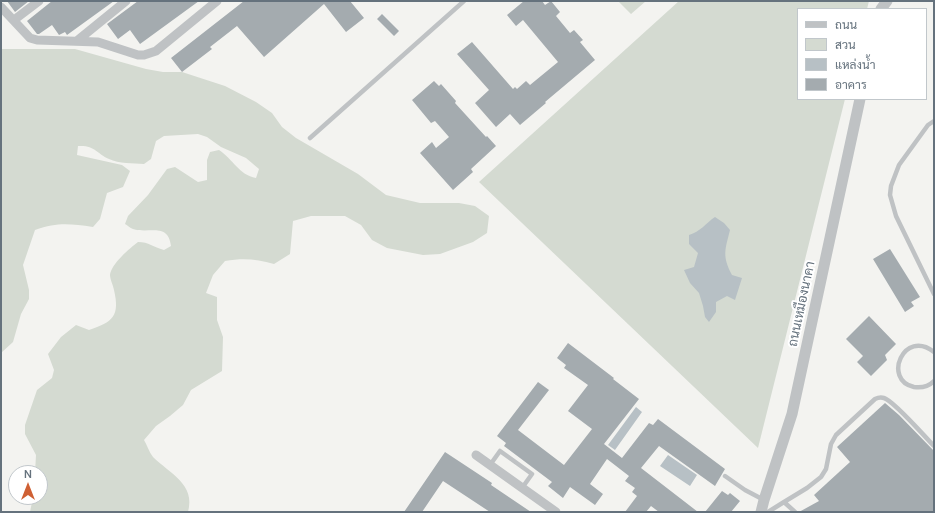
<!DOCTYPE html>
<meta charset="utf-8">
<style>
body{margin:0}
#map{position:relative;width:935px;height:513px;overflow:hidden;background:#f3f3f0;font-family:Manrope,Sarabun,sans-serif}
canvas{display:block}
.frame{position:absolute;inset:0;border:2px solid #65727d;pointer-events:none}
.legend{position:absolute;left:797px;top:8px;width:130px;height:92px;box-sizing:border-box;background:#fff;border:1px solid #c1c7cb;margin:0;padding:5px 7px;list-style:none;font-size:12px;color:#65727d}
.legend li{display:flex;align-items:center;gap:8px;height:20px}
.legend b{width:20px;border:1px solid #c1c7cb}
.north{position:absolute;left:8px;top:465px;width:40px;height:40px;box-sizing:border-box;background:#fff;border:1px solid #c1c7cb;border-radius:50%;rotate:0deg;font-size:11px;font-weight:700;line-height:16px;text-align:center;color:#65727d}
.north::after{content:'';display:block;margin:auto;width:14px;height:18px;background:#cf6034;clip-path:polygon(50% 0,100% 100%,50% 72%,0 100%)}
</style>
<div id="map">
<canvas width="935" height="513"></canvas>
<div class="frame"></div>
<ul class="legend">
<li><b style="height:5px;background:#bfc2c4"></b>ถนน</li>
<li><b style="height:11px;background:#d4dad1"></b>สวน</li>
<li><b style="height:11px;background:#b7c0c5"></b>แหล่งน้ำ</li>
<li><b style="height:11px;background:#a4abaf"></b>อาคาร</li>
</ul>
<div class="north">N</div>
</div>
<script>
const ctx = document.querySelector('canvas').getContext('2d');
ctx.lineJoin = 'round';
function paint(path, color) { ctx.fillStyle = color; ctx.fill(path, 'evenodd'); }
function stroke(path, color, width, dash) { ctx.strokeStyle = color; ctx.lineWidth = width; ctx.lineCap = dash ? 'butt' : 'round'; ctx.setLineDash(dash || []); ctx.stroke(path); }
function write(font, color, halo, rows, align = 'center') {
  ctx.font = font + ' Manrope,Sarabun,sans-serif'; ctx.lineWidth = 4; ctx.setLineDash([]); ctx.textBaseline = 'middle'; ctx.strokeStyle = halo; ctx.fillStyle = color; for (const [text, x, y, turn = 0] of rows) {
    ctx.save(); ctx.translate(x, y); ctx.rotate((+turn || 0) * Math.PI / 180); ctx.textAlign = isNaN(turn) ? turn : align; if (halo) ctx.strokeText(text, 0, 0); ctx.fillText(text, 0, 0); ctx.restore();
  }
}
const green = new Path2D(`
 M 618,1 L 646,1 L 631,14 Z
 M 679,1 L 869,1 L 867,9 L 798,9 L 798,99 L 845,99 L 758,448 L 479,182 Z
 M 1,49 L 75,49 L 146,69 L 163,72 L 182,72 L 225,86 L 256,102 L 272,113 L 282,127 L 296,138 L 358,174 L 386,195 L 420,203 L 459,203 L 475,206 L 489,216 L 487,233 L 473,242 L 440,254 L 423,255 L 387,248 L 372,240 L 361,225 L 345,216 L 311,216 L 293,221 L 290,254 L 274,264 C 257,259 243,258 225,261 L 213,275 L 206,293 L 217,297 L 217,320 L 223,337 L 222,371 L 191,390 L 183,405 L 170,416 L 156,426 L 144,440 C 147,445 149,452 153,457 C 169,473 196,484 188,512 L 30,512 L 33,497 L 40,497 L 40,473 L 35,473 L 36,455 L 25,434 L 25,425 L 37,390 L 52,378 L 54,370 L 48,354 L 61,337 L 76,325 L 89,330 C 113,322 120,316 114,290 C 113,285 110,279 110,275 C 111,264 130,248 138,242 C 149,242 153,247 164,250 L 171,246 C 168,222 149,234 133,229 C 130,228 127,225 125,224 L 128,216 L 148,195 L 167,169 L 175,167 L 198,182 L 207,180 L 207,160 L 210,152 L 219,150 C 233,159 239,175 256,178 L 259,169 L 246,158 L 221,147 L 207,137 L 198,134 L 164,136 L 156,141 L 151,159 L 144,164 C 133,163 119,164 109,159 C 96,153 95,145 78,146 L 77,155 L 122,165 L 130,171 L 123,187 L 107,193 L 100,219 L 93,227 C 70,224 58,222 35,230 L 23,265 L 29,290 L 29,299 L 21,314 L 13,342 L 1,353 Z`);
const water = new Path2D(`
 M 715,217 L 724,223 L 730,230 C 725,250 722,256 732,275 L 742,278 L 735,300 L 727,296 L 716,302 L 716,312 L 709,322 L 705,317 L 703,306 L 699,293 L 690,283 L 684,270 L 694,267 L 698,253 L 689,244 L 689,235 C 700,232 706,223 715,217 Z
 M 636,407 L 642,412 L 615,450 L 608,445 Z
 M 668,455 L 697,475 L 690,486 L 660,466 Z`);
const building = new Path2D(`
 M 7,1 L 29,1 L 15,12 Z
 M 52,1 L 114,1 L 67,35 L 65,32 L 59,35 L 52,25 L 39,34 L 37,34 L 27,21 Z
 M 138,1 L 199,1 L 140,44 L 130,30 L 118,39 L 107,24 Z
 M 244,1 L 350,1 L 364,18 L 346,32 L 324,4 L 264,57 L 237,26 L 210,47 L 212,49 L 182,72 L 171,58 Z
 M 524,1 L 542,1 L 545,5 L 551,1 L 560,12 L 556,16 L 570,33 L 574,30 L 583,40 L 580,42 L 595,60 L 545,102 L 546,103 L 520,125 L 510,114 L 496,127 L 475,103 L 489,90 L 457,54 L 472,42 L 513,89 L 515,87 L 517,89 L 526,81 L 530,85 L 558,62 L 523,20 L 516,26 L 507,15 Z
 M 382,14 L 399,31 L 394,36 L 377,19 Z
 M 434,81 L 439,86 L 441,84 L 456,101 L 455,103 L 486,137 L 487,136 L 496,146 L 471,169 L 473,172 L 453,190 L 420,153 L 432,142 L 436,148 L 449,137 L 435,121 L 431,123 L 412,100 Z
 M 890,249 L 920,297 L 911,302 L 914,306 L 905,312 L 873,259 Z
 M 869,316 L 896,344 L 885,355 L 887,360 L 871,376 L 857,362 L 863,356 L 846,339 Z
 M 568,343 L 614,378 L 613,379 L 639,399 L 604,444 L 622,458 L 649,423 L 653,425 L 658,419 L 725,469 L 715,486 L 659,446 L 641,468 L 698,512 L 659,512 L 651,506 L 646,512 L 625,512 L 637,496 L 632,492 L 635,488 L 625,481 L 629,476 L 607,459 L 590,484 L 603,494 L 595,505 L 570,487 L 563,498 L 548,486 L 552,482 L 504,446 L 506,443 L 497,436 L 538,382 L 549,390 L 518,430 L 564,465 L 592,429 L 568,411 L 588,385 L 564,368 L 566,365 L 557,358 Z
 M 885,403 L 899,415 L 934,451 L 934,512 L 799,512 L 819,501 L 814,495 L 850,462 L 837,447 Z
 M 445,452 L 492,483 L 491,485 L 531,512 L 490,512 L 443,481 L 422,512 L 404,512 Z
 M 722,491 L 728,495 L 730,493 L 740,501 L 731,512 L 705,512 Z`);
const service = new Path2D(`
 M 934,121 L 928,125 L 899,165 L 891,186 L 890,195 L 896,216 L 934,294
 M 310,138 L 464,1
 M 934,352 C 904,328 882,380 914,387 C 921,388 929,386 934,381
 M 490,465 L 500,451 L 532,474 L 522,488
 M 725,476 L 745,490 L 764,500
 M 784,502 L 807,488 L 821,477 L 826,469 L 831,444 L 836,435 L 875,399 C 877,398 881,397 884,398 C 894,401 925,437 934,446
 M 768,512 L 784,502 L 795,512`);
const minor = new Path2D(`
 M 1,7 L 30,38 L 37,40 L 98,42 L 138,55 L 144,55 L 156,51 L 217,1
 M 14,20 L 39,1
 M 78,40 L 126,1
 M 476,455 L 556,512`);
const tertiary = new Path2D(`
 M 881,9 L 887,1
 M 761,512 L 764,500 L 792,414 L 860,99`);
const streetNames = [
 ["ถนนเหมืองนาคา",802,304,-78]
];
paint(green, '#d4dad1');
paint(water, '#b7c0c5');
paint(building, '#a4abaf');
stroke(service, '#bfc2c4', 4.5);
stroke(minor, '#bfc2c4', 9);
stroke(tertiary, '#bfc2c4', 11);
write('13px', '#65727d', '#fff', streetNames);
</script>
